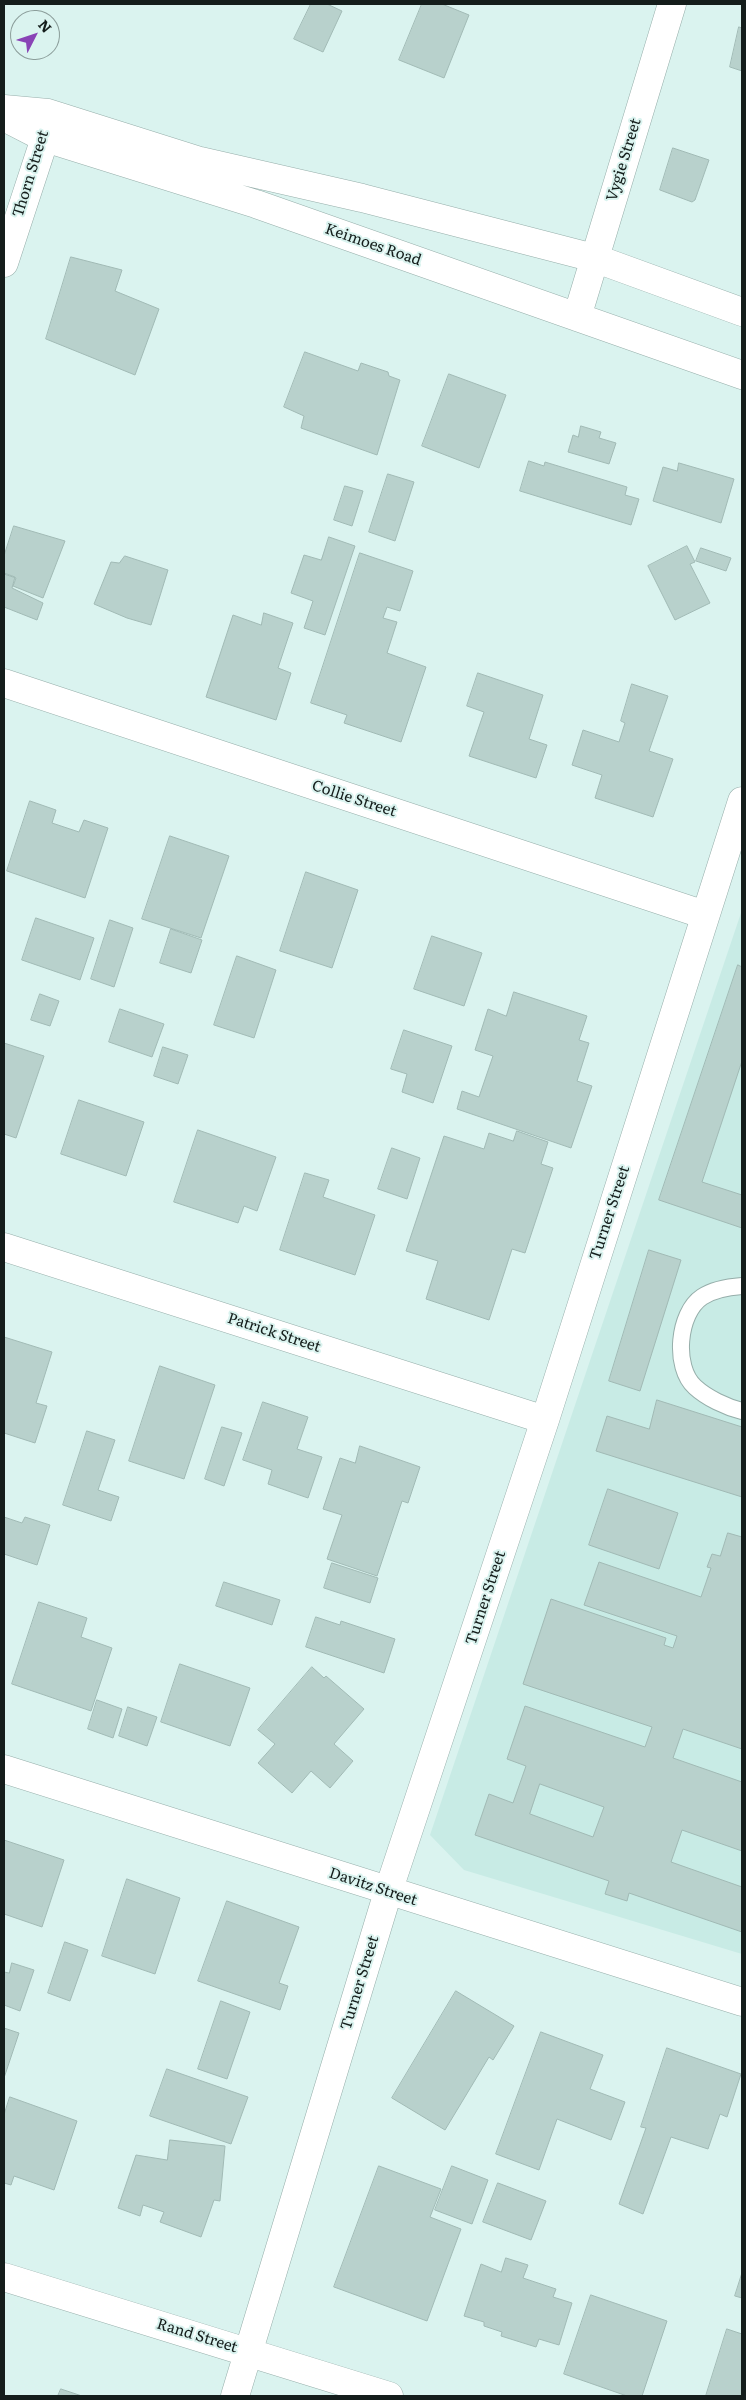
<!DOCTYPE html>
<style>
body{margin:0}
#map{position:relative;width:746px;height:2400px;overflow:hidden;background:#daf3ef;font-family:Literata,serif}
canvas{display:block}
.frame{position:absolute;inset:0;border:5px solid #141d1b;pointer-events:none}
.north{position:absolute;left:10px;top:10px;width:50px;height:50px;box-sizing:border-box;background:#daf3ef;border:1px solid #8b9d9a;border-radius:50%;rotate:49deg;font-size:14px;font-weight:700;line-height:20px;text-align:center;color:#141d1b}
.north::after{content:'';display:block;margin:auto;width:18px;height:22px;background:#8943b6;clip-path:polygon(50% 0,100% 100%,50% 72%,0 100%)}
</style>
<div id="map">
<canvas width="746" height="2400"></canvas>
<div class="frame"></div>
<div class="north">N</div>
</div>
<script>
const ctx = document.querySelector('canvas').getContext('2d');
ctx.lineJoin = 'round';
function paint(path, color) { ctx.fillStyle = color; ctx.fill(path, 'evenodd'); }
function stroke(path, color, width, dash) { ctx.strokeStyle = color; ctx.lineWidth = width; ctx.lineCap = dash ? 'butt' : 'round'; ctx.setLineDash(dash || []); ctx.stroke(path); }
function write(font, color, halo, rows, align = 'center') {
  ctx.font = font + ' Literata,serif'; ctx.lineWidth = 4; ctx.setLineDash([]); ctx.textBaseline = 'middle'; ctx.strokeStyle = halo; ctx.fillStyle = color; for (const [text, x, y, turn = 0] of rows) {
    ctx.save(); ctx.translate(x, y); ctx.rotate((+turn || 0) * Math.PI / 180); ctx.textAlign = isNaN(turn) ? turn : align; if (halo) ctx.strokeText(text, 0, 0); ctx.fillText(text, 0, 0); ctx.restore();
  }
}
const built = new Path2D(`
 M 742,910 L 742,1954 L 464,1870 L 430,1835 Z`);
const building = new Path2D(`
 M 311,4 L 327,4 L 342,11 L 323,52 L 294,39 Z
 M 422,4 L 442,4 L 469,15 L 444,78 L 399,60 Z
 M 739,27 L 742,28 L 742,71 L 730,67 Z
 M 673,148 L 709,160 L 695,200 L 692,202 L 660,190 Z
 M 71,257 L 122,270 L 115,291 L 159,309 L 135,375 L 46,339 Z
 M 305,352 L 358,371 L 361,363 L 388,372 L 389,376 L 400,380 L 377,455 L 301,428 L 304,416 L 284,407 Z
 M 449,374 L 506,395 L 479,468 L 422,446 Z
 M 581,426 L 601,432 L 599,438 L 616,443 L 609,464 L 568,452 L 573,435 L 578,437 Z
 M 529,461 L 544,466 L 545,462 L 627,487 L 625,495 L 639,499 L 631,525 L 520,491 Z
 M 679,463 L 734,479 L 721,523 L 653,501 L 663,467 L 677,471 Z
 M 388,474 L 414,482 L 395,541 L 369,532 Z
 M 345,486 L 363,491 L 352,526 L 334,520 Z
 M 14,526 L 65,541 L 43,598 L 13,586 L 16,578 L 4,574 L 4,556 Z
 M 329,537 L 355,546 L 325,635 L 304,628 L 313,601 L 291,593 L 304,555 L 321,560 Z
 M 687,546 L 695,562 L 690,564 L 710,603 L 675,620 L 648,566 Z
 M 701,548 L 731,558 L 726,571 L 696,561 Z
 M 360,553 L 413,571 L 400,611 L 387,607 L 383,618 L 397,622 L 387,653 L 426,667 L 401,742 L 344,723 L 347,715 L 311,703 Z
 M 125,556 L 168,570 L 151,625 L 127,618 L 94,604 L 111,562 L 119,563 Z
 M 4,573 L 15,577 L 12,588 L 43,603 L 37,620 L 4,607 Z
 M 264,613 L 293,623 L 278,668 L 291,673 L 276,720 L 206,697 L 233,615 L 261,625 Z
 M 478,673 L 543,695 L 529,739 L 547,745 L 536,778 L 469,756 L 484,712 L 467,706 Z
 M 632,684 L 668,696 L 649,751 L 673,759 L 653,817 L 595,798 L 602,775 L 572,765 L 583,730 L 619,742 L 625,723 L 621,721 Z
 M 30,801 L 56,810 L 52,823 L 79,832 L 84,820 L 108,828 L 85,898 L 7,871 Z
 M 170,836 L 229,856 L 201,938 L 142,919 Z
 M 306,872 L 358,890 L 332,968 L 280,951 Z
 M 36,918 L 94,938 L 80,980 L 22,960 Z
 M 110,920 L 133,928 L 114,987 L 91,979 Z
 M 171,929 L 202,940 L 191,973 L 160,963 Z
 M 432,936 L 482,953 L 464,1006 L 414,989 Z
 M 237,956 L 276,970 L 254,1038 L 214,1025 Z
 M 738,965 L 742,967 L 742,1061 L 702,1182 L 742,1195 L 742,1228 L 659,1200 Z
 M 514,992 L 587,1016 L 579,1040 L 589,1043 L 577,1081 L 592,1086 L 571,1148 L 457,1109 L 462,1091 L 479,1097 L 493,1056 L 475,1050 L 488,1009 L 506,1016 Z
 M 40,994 L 59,1001 L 50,1026 L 31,1020 Z
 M 120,1009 L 164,1024 L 152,1057 L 109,1042 Z
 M 404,1030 L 452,1046 L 433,1103 L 402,1092 L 407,1074 L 391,1069 Z
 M 4,1043 L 44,1056 L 16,1138 L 4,1134 Z
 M 163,1047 L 188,1055 L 178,1084 L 154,1076 Z
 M 79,1100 L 144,1122 L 126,1176 L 61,1154 Z
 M 198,1130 L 276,1157 L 257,1211 L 244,1206 L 238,1223 L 174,1202 Z
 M 517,1131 L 548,1142 L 541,1164 L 553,1168 L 525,1253 L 512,1249 L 489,1320 L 426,1299 L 438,1261 L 406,1251 L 444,1136 L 484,1149 L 489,1133 L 513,1141 Z
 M 392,1148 L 420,1158 L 407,1199 L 378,1189 Z
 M 305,1173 L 329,1180 L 323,1197 L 375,1215 L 355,1275 L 280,1250 Z
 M 649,1250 L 681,1260 L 640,1391 L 609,1381 Z
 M 4,1337 L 52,1352 L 36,1403 L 47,1406 L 35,1443 L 4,1433 Z
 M 160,1366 L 215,1385 L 184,1479 L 129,1461 Z
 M 657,1400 L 742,1427 L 742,1497 L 596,1451 L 607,1416 L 649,1429 Z
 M 263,1402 L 308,1417 L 297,1449 L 322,1457 L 308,1498 L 268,1484 L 272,1470 L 243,1460 Z
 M 222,1427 L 242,1433 L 224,1486 L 205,1479 Z
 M 87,1431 L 115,1440 L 98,1490 L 119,1497 L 111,1521 L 63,1505 Z
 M 360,1446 L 420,1467 L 408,1503 L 402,1501 L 377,1576 L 327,1559 L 342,1515 L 323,1509 L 340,1458 L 355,1463 Z
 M 608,1489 L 678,1513 L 659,1569 L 589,1545 Z
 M 4,1517 L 22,1523 L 25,1517 L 50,1525 L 37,1565 L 4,1554 Z
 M 728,1533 L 742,1537 L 742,1749 L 683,1729 L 673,1758 L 742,1782 L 742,1851 L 682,1830 L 671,1862 L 742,1887 L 742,1932 L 629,1893 L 627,1901 L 605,1894 L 609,1881 L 475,1835 L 489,1794 L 513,1803 L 526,1766 L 507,1759 L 525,1706 L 645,1747 L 652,1727 L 523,1684 L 551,1599 L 666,1638 L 664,1645 L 673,1648 L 677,1636 L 584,1605 L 599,1562 L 701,1597 L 711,1568 L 707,1567 L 712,1554 L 720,1556 ZM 540,1784 L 604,1807 L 593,1837 L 530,1814 Z
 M 332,1563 L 378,1578 L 370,1603 L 324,1588 Z
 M 224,1582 L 280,1600 L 272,1625 L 216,1606 Z
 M 39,1602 L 87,1618 L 81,1637 L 112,1648 L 91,1711 L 12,1684 Z
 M 316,1617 L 340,1625 L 341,1621 L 395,1639 L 384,1673 L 306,1647 Z
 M 180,1664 L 250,1688 L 230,1746 L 161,1722 Z
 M 312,1667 L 324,1678 L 326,1676 L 364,1709 L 334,1744 L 353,1761 L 330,1788 L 311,1771 L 292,1793 L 258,1763 L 275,1744 L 258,1730 Z
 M 97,1700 L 122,1709 L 113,1738 L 88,1729 Z
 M 128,1707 L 157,1717 L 147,1746 L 119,1736 Z
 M 4,1840 L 64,1860 L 42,1927 L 4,1914 Z
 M 127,1879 L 180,1898 L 155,1974 L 102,1956 Z
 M 227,1901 L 299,1927 L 279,1983 L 288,1986 L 280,2010 L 198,1981 Z
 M 65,1942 L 88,1950 L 70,2001 L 48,1993 Z
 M 12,1963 L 34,1970 L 20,2011 L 4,2005 L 4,1972 L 9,1973 Z
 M 456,1991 L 514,2026 L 493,2060 L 489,2057 L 445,2130 L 392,2098 Z
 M 221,2001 L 250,2012 L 227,2079 L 198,2069 Z
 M 4,2028 L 19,2033 L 4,2078 Z
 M 541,2032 L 603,2055 L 590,2089 L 625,2102 L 611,2140 L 557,2119 L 539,2170 L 496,2154 Z
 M 667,2048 L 741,2074 L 727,2117 L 720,2114 L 708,2149 L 671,2137 L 643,2214 L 619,2204 L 646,2128 L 641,2127 Z
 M 167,2069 L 248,2097 L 231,2144 L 150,2116 Z
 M 10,2097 L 77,2121 L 54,2190 L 14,2176 L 11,2185 L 4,2183 L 4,2115 Z
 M 170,2140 L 225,2146 L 220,2201 L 214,2200 L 201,2237 L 160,2222 L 164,2212 L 143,2205 L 140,2216 L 118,2208 L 136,2155 L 167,2160 Z
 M 379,2166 L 441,2189 L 430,2217 L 461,2229 L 427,2321 L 334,2287 Z
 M 452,2166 L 488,2180 L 472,2224 L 435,2210 Z
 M 498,2183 L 546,2201 L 531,2240 L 483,2222 Z
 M 506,2258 L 528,2265 L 523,2278 L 556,2289 L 553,2297 L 572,2303 L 559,2345 L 539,2339 L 536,2347 L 501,2336 L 502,2332 L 484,2326 L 484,2322 L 464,2316 L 481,2264 L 501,2272 Z
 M 742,2273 L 742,2298 L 735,2296 Z
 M 591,2295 L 667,2321 L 642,2396 L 627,2396 L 564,2374 Z
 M 727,2329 L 742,2334 L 742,2396 L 706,2396 Z
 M 61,2389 L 82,2396 L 58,2396 Z`);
const lane = new Path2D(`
 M 742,1286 C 728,1287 714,1289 702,1297 C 678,1313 673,1367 695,1387 C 707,1398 726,1407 742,1411`);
const street = new Path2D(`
 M 4,263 L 45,138 L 48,115
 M 4,683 L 705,915
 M 4,1247 L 545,1420
 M 4,1769 L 742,2002
 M 4,2277 L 389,2396
 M 235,2396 L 388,1892 L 545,1420 L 742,801`);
const secondary = new Path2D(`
 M 4,109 L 48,113 L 200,161 L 362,198 L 594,258 L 742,312
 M 4,117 L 45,138 L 256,204 L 742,375
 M 577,317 L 672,4`);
const streetNames = [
 ["Vygie Street",624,160,-73],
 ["Thorn Street",31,174,-73],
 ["Keimoes Road",373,245,19],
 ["Collie Street",354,799,18],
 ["Turner Street",610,1213,-72],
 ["Patrick Street",274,1333,18],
 ["Turner Street",486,1598,-72],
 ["Davitz Street",373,1887,18],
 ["Turner Street",360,1983,-73],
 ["Rand Street",197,2336,17]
];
paint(built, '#c8ebe5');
paint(building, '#b8d1cc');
stroke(building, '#a1bab5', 1);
stroke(lane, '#96aeaa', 18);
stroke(street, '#96aeaa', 29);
stroke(secondary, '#96aeaa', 29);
stroke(lane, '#fff', 16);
stroke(street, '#fff', 28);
stroke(secondary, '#fff', 28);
write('15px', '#141d1b', '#daf3ef', streetNames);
</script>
